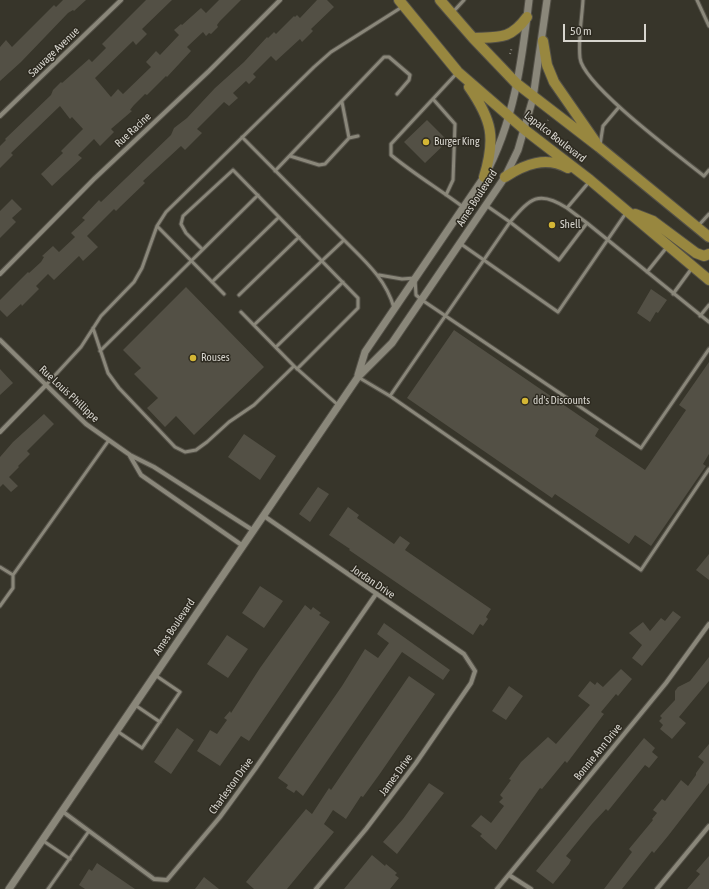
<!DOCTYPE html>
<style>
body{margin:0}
#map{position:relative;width:709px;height:889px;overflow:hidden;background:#37352a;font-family:"Asap Condensed",sans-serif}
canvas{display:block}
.scale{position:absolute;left:563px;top:24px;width:83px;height:18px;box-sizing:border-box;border:2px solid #d7d5ce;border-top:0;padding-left:5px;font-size:12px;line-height:14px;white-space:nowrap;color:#d7d5ce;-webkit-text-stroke:3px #2d2a20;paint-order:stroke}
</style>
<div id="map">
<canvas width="709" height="889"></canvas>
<div class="scale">50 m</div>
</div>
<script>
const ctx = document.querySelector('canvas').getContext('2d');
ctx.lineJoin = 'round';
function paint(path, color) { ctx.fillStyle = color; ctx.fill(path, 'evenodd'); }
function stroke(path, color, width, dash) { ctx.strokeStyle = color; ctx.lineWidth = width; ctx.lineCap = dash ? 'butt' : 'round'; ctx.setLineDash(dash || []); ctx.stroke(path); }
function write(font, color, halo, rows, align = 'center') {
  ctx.font = font + ' "Asap Condensed",sans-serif'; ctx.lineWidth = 3; ctx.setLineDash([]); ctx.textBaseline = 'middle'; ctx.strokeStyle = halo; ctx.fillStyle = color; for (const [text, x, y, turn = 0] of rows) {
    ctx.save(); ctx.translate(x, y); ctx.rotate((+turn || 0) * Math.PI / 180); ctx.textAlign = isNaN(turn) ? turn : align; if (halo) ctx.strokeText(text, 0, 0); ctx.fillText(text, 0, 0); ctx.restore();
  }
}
const building = new Path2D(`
 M 63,0 L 86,0 L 74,11 L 73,10 L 68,13 L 21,62 L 0,81 L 0,47 L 6,40 L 12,47 L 54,5 L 56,7 Z
 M 146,0 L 172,0 L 142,29 L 147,34 L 136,45 L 133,41 L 95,78 L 111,97 L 118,89 L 123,94 L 151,67 L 146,62 L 156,51 L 160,55 L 179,35 L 174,30 L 181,24 L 182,25 L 201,8 L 206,13 L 219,0 L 241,0 L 220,21 L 217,25 L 218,27 L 211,34 L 209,33 L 206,36 L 203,32 L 187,47 L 191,51 L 167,77 L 166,76 L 147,95 L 145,94 L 134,105 L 130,110 L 132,111 L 111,129 L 114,132 L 100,146 L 94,139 L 78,155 L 82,158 L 52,186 L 41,174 L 63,153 L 61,151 L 83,129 L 72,117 L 70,119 L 60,106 L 11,153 L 13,155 L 0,168 L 0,146 L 6,140 L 5,139 L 51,95 L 53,90 L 61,82 L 62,83 L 89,59 L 92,62 L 106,48 L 102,44 Z
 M 317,0 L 327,0 L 334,7 L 311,29 L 313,31 L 302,42 L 300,39 L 276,61 L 271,56 L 253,74 L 256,77 L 249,84 L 246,81 L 233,93 L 238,98 L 229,106 L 224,102 L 197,129 L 202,133 L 185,150 L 181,146 L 143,181 L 145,183 L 121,206 L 116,211 L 114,209 L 87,236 L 98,247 L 83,261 L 79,256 L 54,280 L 48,274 L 36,286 L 39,289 L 22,306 L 21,304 L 7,317 L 0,310 L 0,300 L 28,272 L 29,273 L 41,262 L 44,257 L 42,256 L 53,246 L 59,252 L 75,237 L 71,233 L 85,220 L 82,218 L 99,200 L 101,202 L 171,135 L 174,128 L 187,118 L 215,88 L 244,62 L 267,37 L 268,38 L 274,32 L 276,34 L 294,16 L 295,17 L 297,15 L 300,18 Z
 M 427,120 L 448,141 L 425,163 L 404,142 Z
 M 12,199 L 22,209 L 12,218 L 16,222 L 0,238 L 0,211 Z
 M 186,287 L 264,367 L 194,435 L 176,416 L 165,427 L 147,408 L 158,398 L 134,374 L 141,368 L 123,350 Z
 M 651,289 L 667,300 L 658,313 L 656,312 L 650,322 L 637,313 Z
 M 454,330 L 599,429 L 595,436 L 645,470 L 686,410 L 679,405 L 709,362 L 709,454 L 703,464 L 706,466 L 651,546 L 635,535 L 629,544 L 555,494 L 552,498 L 407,398 Z
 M 0,369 L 13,383 L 0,395 Z
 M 44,414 L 54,424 L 27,451 L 30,454 L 18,466 L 19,467 L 9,477 L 18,486 L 11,492 L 3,484 L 0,487 L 0,457 L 13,442 Z
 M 244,434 L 276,456 L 260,480 L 228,457 Z
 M 318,487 L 329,494 L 310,522 L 299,514 Z
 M 348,507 L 359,515 L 357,518 L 394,544 L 400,536 L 410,543 L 405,550 L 491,609 L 486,617 L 488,619 L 483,626 L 480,624 L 473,635 L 349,550 L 350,549 L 329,535 Z
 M 709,554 L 709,580 L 696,570 Z
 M 260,586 L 283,601 L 264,628 L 242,613 Z
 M 305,605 L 311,610 L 313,607 L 321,613 L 319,615 L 330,622 L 249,741 L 241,736 L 220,766 L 197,751 L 210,730 L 217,734 L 227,720 L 224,718 L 230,711 L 231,713 L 260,668 Z
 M 673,611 L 681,617 L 642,666 L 632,658 L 642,645 L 629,633 L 643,622 L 650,631 L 661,618 L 665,621 Z
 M 384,623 L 450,670 L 443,680 L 402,652 L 303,796 L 296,790 L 294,793 L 286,788 L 288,785 L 278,778 L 342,686 L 365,649 L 378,658 L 389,643 L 377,634 Z
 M 227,635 L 248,649 L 228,678 L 207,664 Z
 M 709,657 L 709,681 L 679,717 L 686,723 L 672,739 L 660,729 L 663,725 L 659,721 L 662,718 L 660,716 L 675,700 L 675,691 L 678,687 L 690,681 Z
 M 621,669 L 632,679 L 618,696 L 616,694 L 601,712 L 604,714 L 567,763 L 565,761 L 542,789 L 540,788 L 496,850 L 480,836 L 482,834 L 471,826 L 481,815 L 491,823 L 504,806 L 499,802 L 503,798 L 500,795 L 511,780 L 509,779 L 521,762 L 548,737 L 556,744 L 590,705 L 578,696 L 590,681 L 595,685 L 597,682 L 603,687 Z
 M 409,676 L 435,694 L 379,775 L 363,797 L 361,796 L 346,819 L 333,810 L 324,824 L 334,832 L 287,889 L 254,889 L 246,882 L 306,809 L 312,814 L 329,788 L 331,790 Z
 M 509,686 L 523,696 L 506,720 L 492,711 Z
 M 177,728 L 194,740 L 171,774 L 154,762 Z
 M 644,738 L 655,748 L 652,752 L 658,757 L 649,768 L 645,765 L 608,811 L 606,809 L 592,824 L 566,856 L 571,860 L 569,864 L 553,884 L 536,871 Z
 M 709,744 L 709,783 L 668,836 L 654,853 L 652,851 L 622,889 L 604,889 L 632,852 L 629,849 L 653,820 L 652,819 L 657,813 L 653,810 L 662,799 L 665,801 L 681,780 L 688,786 L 696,775 L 696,773 L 704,762 L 698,757 Z
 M 429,783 L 444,793 L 397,854 L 383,842 L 403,819 Z
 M 372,855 L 385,866 L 386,864 L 397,873 L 395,875 L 399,878 L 390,889 L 344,889 Z
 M 709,856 L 709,889 L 687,889 L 700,874 L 696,871 Z
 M 97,863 L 135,889 L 85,889 L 79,885 L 89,869 L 92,871 Z
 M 204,877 L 219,889 L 195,889 Z`);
const path = new Path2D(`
 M 510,54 L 512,47
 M 543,127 L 548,120`);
const service = new Path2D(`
 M 583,0 C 582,18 578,39 580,58 C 583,85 679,156 704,176 L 709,170
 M 697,0 L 709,26
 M 453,12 L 464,0
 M 457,73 L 391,144 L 391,155 C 414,174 439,189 463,207
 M 433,99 L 455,124 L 453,180 L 446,195
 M 242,137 L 344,240
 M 349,138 L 358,136
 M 600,145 L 603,126 L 619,107
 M 290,156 L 319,165 L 325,164 L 349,138 L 342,102
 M 275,171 L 384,57 L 389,57 L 410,75 L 409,80 L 397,94
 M 567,208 L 587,223 L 559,260 L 510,222 C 530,199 538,189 567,208 L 589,182
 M 587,223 L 709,322
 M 157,226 L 224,294
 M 698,226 L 709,214
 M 461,244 L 558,312 L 626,213
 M 202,249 L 186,233 L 181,224 L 183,216 L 233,170 L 358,298 L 358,308 L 297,369
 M 647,272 L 667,247
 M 379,275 L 402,279 L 415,278 L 416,295 L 422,300 L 641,448 L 709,349
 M 212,282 L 279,217
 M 673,294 L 692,268
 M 239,295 L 299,237
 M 241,312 L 294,366
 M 700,316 L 709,305
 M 254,325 L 344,240 C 365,261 386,279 394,308
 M 93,328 L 108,373 L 119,388 L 175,447 L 185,452 L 196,450 L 207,442 L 229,422 L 254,405 L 294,366 L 338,405
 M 276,347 L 343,282
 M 100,351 L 258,195
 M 358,377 L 390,396 L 510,222 L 487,206
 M 46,385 L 81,347 L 101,316 L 134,282 L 142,268 L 157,226 L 166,212 L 314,67 L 331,52 L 402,7
 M 390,396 L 641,570 L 709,469
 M 0,567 L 13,575
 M 0,606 L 13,588 L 13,575 L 109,440
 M 135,705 L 160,722
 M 117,731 L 142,748 L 180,692 L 155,675
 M 42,840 L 70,859
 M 48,889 L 89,831`);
const minor = new Path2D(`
 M 0,116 L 121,0
 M 0,274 L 94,179 L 209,71 L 280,0
 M 0,340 L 86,424 L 130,455 L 154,467 L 254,531
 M 0,432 L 46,385
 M 130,456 L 141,475 L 243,546
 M 264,516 L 464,654 L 475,671 L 471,683 L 416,763 L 366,829 L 316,889
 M 62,811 L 154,879 L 167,880 L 220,817 L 255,769 L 376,594
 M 509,875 L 531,889
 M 497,889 L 666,683 L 709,624
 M 657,889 L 709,826`);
const tertiary = new Path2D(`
 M 358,375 L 365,352 L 484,177 C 514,123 522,61 529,0
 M 9,889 L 358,377 L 392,343 L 505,177 L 518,150 L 533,98 L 547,0`);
const primary = new Path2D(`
 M 399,0 L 458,72 L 525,130 L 590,180 L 709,280
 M 440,0 L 473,38 L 516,83 L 599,147 L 709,237
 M 473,38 C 499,37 510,40 527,17
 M 543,41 L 547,65 L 554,82 L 595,141
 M 469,87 C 492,120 496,138 484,177
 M 505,177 C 525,164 546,156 568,168
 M 635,214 L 653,221 L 696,253 L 704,256 L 709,254`);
const markers = [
 [426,142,4,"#d4b635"],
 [552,225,4,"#d4b635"],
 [193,358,4,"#d4b635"],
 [525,401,4,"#d4b635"]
];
const streetNames = [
 ["Sauvage Avenue",54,52,-44],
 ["Rue Racine",133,130,-43],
 ["Lapalco Boulevard",555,137,38],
 ["Ames Boulevard",477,198,-57],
 ["Rue Louis Phillippe",69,394,43],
 ["Jordan Drive",373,582,34],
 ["Ames Boulevard",174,627,-56],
 ["Bonnie Ann Drive",598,752,-51],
 ["James Drive",396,775,-54],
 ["Charleston Drive",231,786,-54]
];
const poiNames = [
 ["Burger King",434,142],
 ["Shell",560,225],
 ["Rouses",201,358],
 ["dd's Discounts",533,401]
];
paint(building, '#535045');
stroke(service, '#535047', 5);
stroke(minor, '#535047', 6);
stroke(tertiary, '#535047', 9);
stroke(primary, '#535047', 12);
stroke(path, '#85837a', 2, [1, 3]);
stroke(service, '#8a877a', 3);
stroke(minor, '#8a877a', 4);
stroke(tertiary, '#8a877a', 7);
stroke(primary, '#98873f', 10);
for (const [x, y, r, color] of markers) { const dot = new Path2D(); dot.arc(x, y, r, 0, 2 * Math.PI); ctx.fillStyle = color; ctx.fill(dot); stroke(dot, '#2d2a20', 1.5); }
write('11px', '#d7d5ce', '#2d2a20', streetNames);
write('11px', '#d7d5ce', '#2d2a20', poiNames, 'left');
</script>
